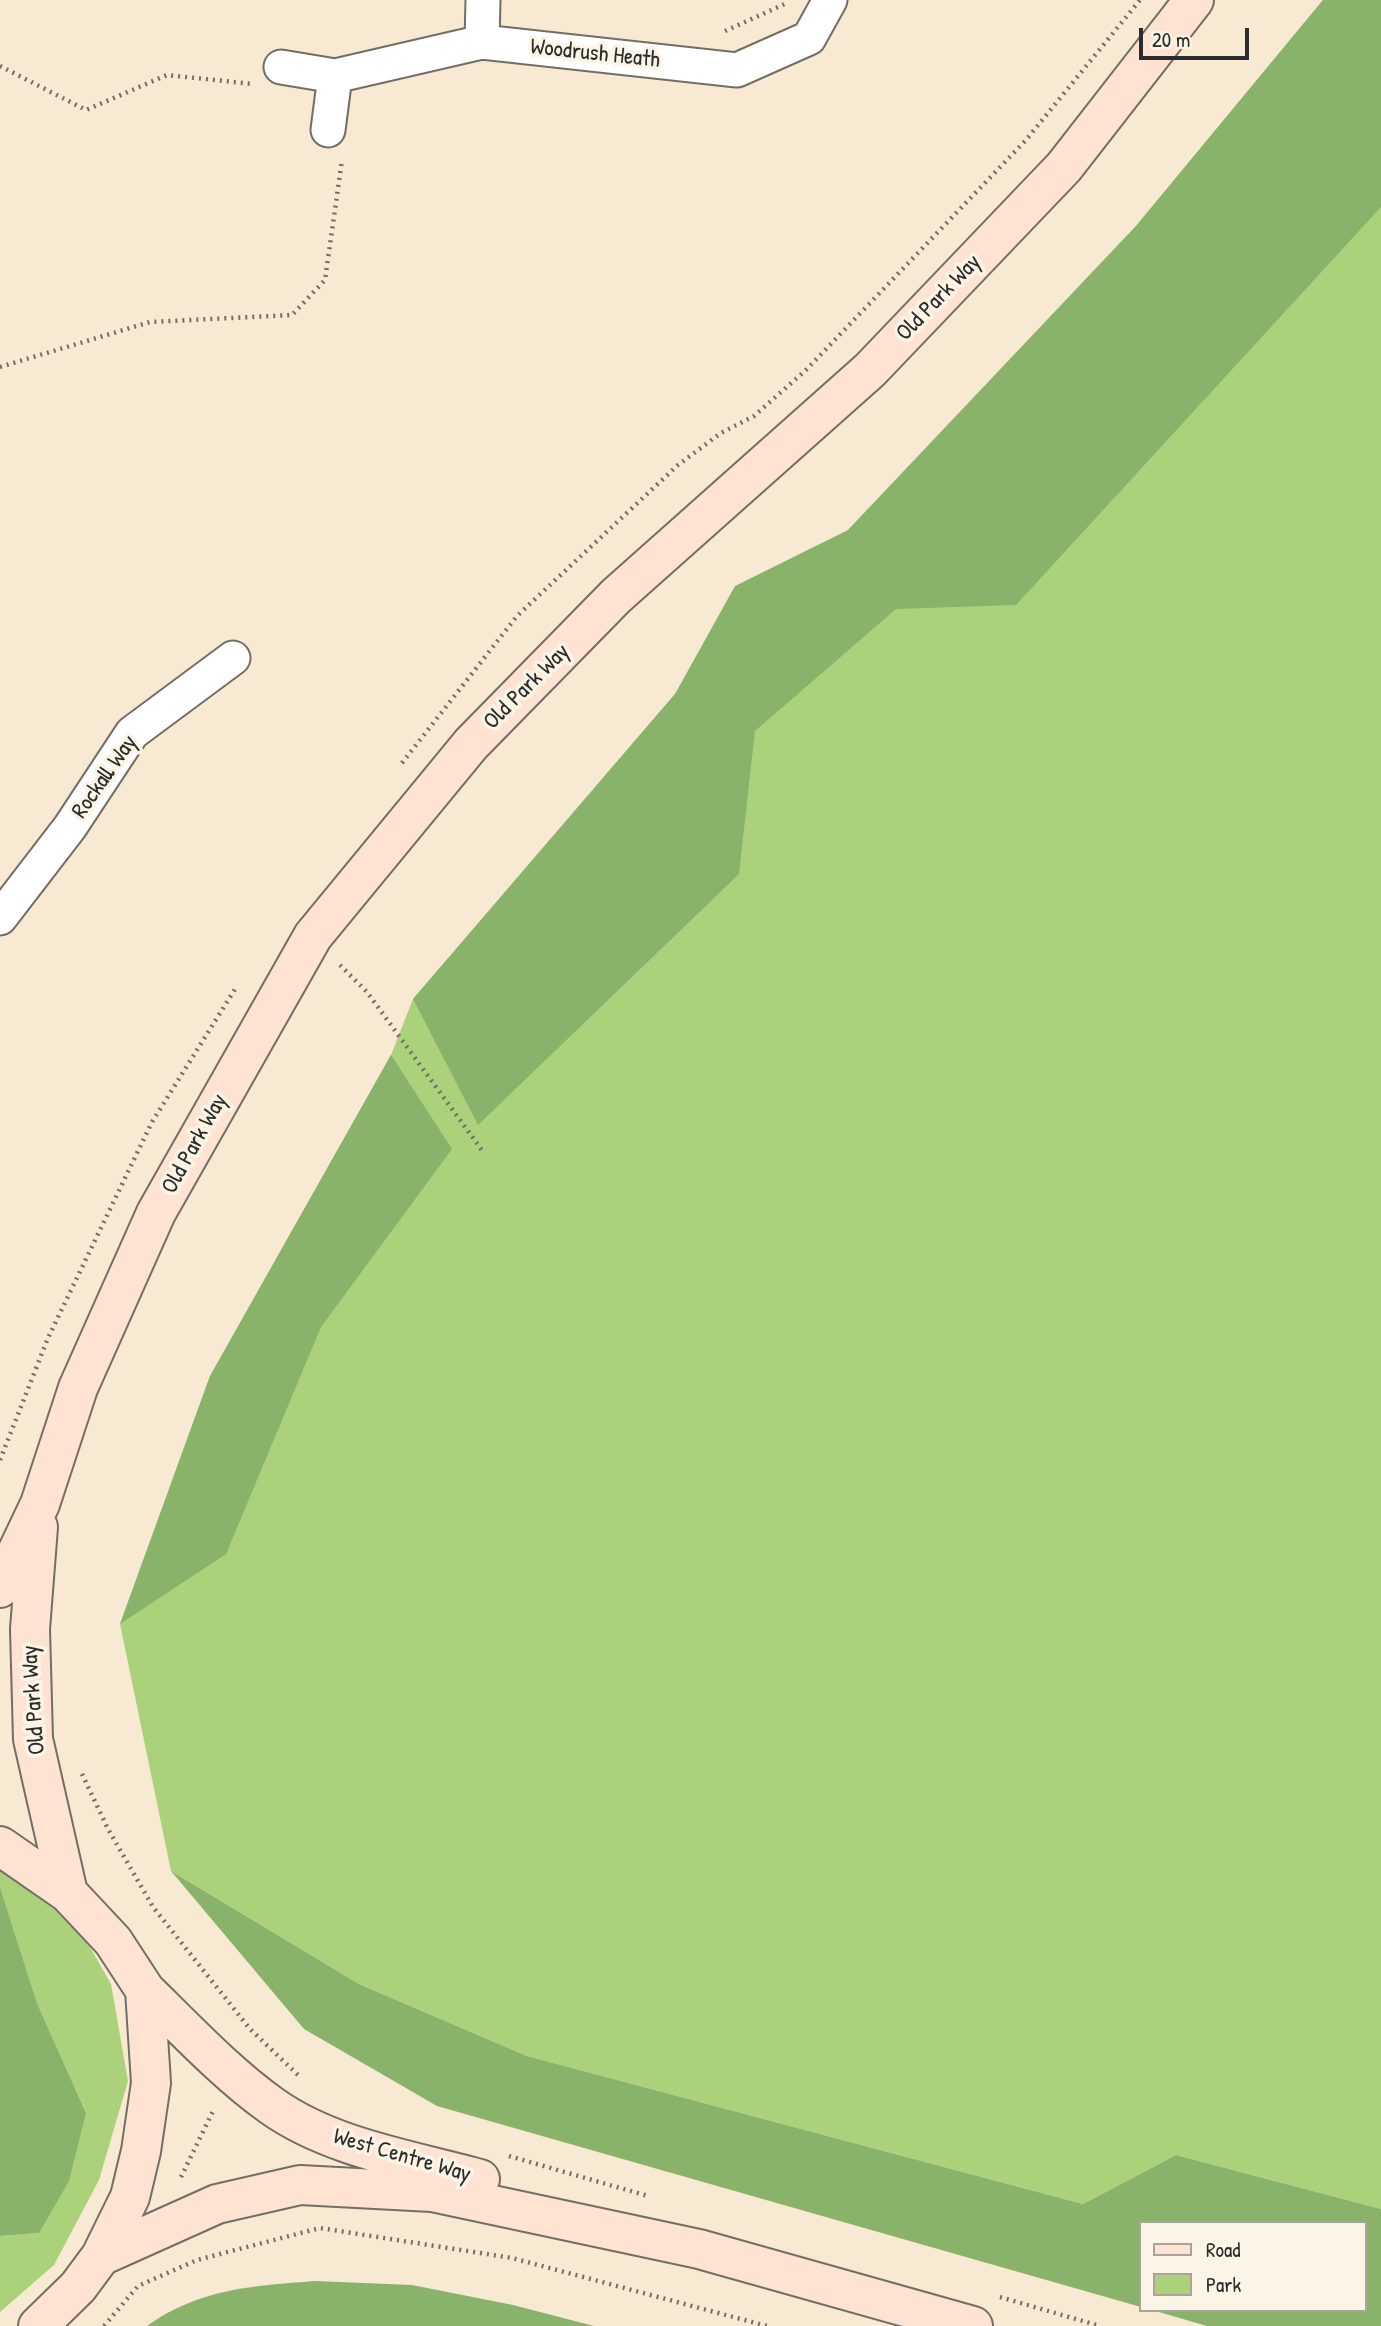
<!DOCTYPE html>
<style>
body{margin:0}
#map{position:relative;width:1381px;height:2326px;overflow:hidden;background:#f8e9d2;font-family:"Patrick Hand",sans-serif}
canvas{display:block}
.legend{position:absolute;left:1139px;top:2221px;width:228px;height:91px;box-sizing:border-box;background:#fcf5e5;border:2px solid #a8a49b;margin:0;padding:9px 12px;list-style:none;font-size:21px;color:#2b2b2b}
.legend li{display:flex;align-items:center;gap:14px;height:35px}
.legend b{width:35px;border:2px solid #a8a49b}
.scale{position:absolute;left:1139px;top:28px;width:110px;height:32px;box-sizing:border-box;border:4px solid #2b2b2b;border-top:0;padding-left:9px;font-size:21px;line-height:24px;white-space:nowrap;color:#2b2b2b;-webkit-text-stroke:5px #fcf5e5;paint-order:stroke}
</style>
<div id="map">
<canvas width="1381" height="2326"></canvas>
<ul class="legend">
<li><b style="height:9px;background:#fee3d2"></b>Road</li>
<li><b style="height:19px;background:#acd17b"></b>Park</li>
</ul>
<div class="scale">20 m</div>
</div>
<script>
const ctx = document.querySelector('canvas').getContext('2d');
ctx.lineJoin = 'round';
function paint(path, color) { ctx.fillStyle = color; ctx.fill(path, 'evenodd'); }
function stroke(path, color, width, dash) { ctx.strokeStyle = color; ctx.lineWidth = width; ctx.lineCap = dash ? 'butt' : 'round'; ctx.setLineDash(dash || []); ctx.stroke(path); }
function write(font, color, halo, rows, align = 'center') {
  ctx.font = font + ' "Patrick Hand",sans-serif'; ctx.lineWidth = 7; ctx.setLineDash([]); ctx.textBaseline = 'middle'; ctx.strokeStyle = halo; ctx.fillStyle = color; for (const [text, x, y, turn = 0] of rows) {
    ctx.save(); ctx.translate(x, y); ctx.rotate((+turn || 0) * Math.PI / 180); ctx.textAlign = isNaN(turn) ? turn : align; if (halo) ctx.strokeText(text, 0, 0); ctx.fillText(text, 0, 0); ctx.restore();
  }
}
const green = new Path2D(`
 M 1323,0 L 1381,0 L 1381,2209 L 1176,2155 L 1083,2204 L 527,2056 L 359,1984 L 171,1871 L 120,1624 L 210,1376 L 391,1055 L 413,999 L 675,694 L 848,530 L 1136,226 Z
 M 0,1865 L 79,1928 L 111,1984 L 128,2081 L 99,2180 L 54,2265 L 0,2312 L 0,2236 L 39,2233 L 86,2113 L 37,2003 L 0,1887 Z`);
const forest = new Path2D(`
 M 1323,0 L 1381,0 L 1381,207 L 1016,605 L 896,609 L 755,731 L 739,874 L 478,1125 L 413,999 L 675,694 L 735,586 L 848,530 L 1136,226 Z
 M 391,1055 L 452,1149 L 321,1327 L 226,1554 L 120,1624 L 210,1376 Z
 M 171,1871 L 359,1984 L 527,2056 L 1083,2204 L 1176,2155 L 1381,2209 L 1381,2326 L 1207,2326 L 1152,2310 L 1365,2310 L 1365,2223 L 1141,2223 L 1141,2307 L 437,2106 L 304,2029 Z
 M 0,1887 L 37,2003 L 86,2113 L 69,2181 L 39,2233 L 0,2236 Z
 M 315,2281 L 412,2285 L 513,2305 L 594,2326 L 147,2326 C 200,2288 253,2286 315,2281 Z`);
const path = new Path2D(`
 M 725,31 L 787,3
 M 0,66 L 86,110 L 167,75 L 252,84
 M 0,367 L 150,322 L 292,315 L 325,280 L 342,160
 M 402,763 L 517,616 L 678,465 L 721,433 L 754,416 L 806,370 L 1026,140 L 1140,0
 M 340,965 L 367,992 L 484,1153
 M 0,1460 L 48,1338 L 152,1122 L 237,986
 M 82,1774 L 108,1829 L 153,1907 L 250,2029 L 298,2075
 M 509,2156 L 648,2196
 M 181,2177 L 214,2109
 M 1000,2297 L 1100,2326
 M 104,2326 L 138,2286 L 197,2260 L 320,2228 L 512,2258 L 767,2326`);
const minor = new Path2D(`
 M 482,42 L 483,0
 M 281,67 L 335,76 L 482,42 L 737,70 L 809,38 L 830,0
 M 328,130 L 335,76
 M 0,918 L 70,827 L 132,733 L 233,658`);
const secondary = new Path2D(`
 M 38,1527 L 30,1629 L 33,1739 L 68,1893
 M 0,1588 L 40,1504 L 78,1388 L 156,1213 L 313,936 L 471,744 L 616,596 L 870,370 L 1064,167 L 1194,0
 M 0,1846 L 68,1893 L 113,1941 L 145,1990 L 151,2083 L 141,2151 L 130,2197 L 101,2256 L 78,2287 L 38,2326
 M 145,1990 C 186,2030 226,2073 272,2106 C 331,2148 412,2160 480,2179
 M 101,2256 L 217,2204 L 300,2185 L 432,2192 L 699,2249 L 973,2326`);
const streetNames = [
 ["Woodrush Heath",595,54,6],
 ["Old Park Way",939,298,-46],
 ["Old Park Way",527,687,-45],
 ["Rockall Way",105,777,-55],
 ["Old Park Way",195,1144,-61],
 ["Old Park Way",34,1700,-94],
 ["West Centre Way",402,2156,16]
];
paint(green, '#acd17b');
paint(forest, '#89b36b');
stroke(minor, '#736e65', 37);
stroke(secondary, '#736e65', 42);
stroke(path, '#736e65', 4.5, [2, 5]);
stroke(minor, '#fff', 33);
stroke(secondary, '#fee3d2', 38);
write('23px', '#2b2b2b', '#fcf5e5', streetNames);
</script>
